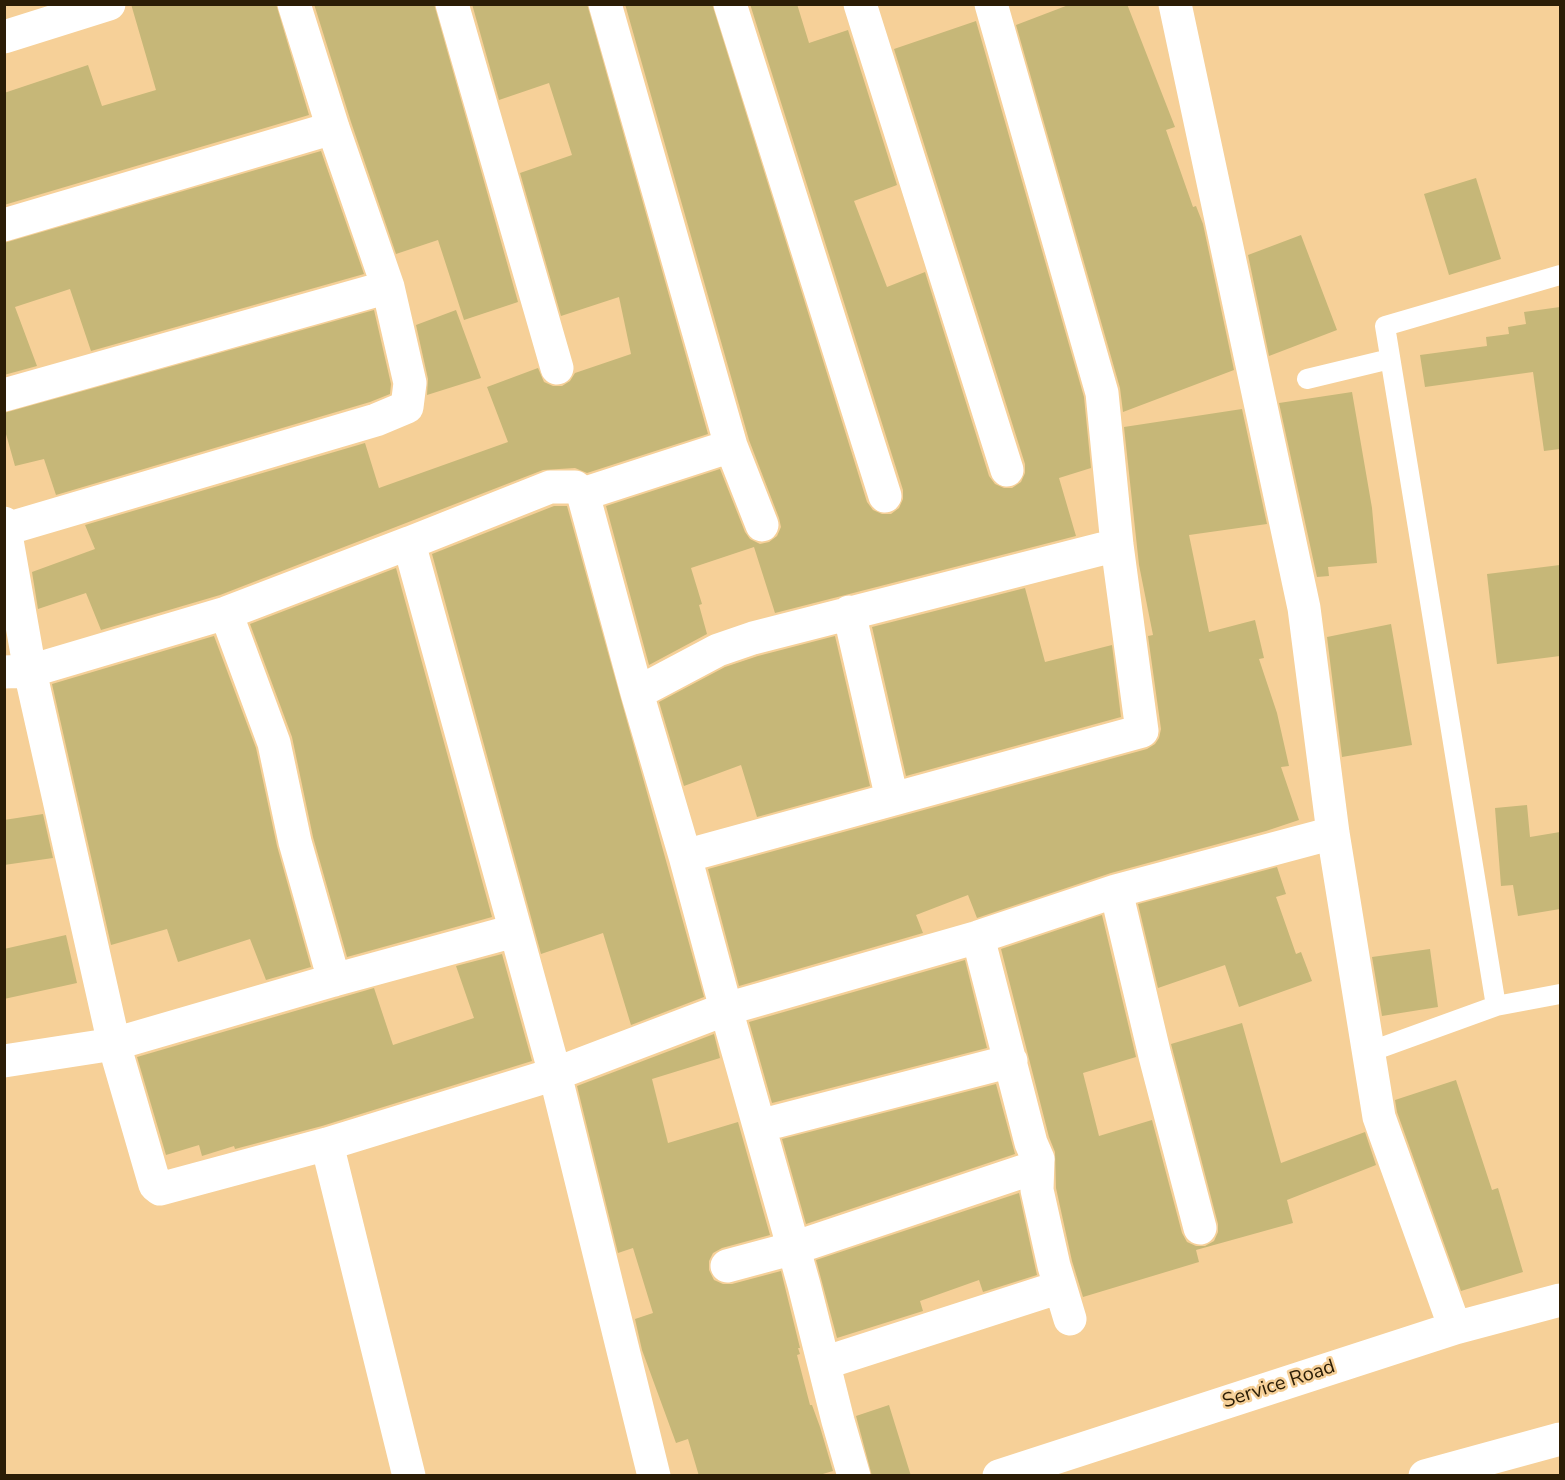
<!DOCTYPE html>
<style>
body{margin:0}
#map{position:relative;width:1565px;height:1480px;overflow:hidden;background:#f6d098;font-family:"Nunito Sans",sans-serif}
canvas{display:block}
.frame{position:absolute;inset:0;border:6px solid #2b1d06;pointer-events:none}
</style>
<div id="map">
<canvas width="1565" height="1480"></canvas>
<div class="frame"></div>
</div>
<script>
const ctx = document.querySelector('canvas').getContext('2d');
ctx.lineJoin = 'round';
function paint(path, color) { ctx.fillStyle = color; ctx.fill(path, 'evenodd'); }
function stroke(path, color, width, dash) { ctx.strokeStyle = color; ctx.lineWidth = width; ctx.lineCap = dash ? 'butt' : 'round'; ctx.setLineDash(dash || []); ctx.stroke(path); }
function write(font, color, halo, rows, align = 'center') {
  ctx.font = font + ' "Nunito Sans",sans-serif'; ctx.lineWidth = 5; ctx.setLineDash([]); ctx.textBaseline = 'middle'; ctx.strokeStyle = halo; ctx.fillStyle = color; for (const [text, x, y, turn = 0] of rows) {
    ctx.save(); ctx.translate(x, y); ctx.rotate((+turn || 0) * Math.PI / 180); ctx.textAlign = isNaN(turn) ? turn : align; if (halo) ctx.strokeText(text, 0, 0); ctx.fillText(text, 0, 0); ctx.restore();
  }
}
const building = new Path2D(`
 M 131,4 L 276,4 L 309,115 L 4,205 L 4,93 L 88,65 L 102,106 L 156,90 Z
 M 314,4 L 434,4 L 518,302 L 464,320 L 438,240 L 396,254 L 351,122 Z
 M 472,4 L 587,4 L 708,434 L 587,473 L 575,468 L 543,470 L 220,595 L 101,630 L 86,593 L 38,609 L 32,572 L 95,549 L 85,525 L 365,443 L 379,488 L 508,442 L 487,387 L 538,368 L 544,382 L 553,386 L 562,386 L 570,381 L 575,373 L 631,354 L 619,297 L 561,316 L 520,173 L 572,155 L 549,83 L 499,100 Z
 M 625,4 L 712,4 L 867,502 L 873,510 L 882,514 L 891,514 L 899,508 L 903,499 L 903,490 L 750,4 L 797,4 L 809,43 L 848,30 L 897,185 L 854,201 L 887,287 L 925,272 L 989,476 L 995,484 L 1004,488 L 1012,488 L 1021,482 L 1025,473 L 1025,464 L 894,49 L 976,21 L 1084,397 L 1091,468 L 1059,478 L 1076,536 L 775,613 L 754,547 L 691,568 L 702,604 L 699,605 L 707,634 L 649,665 L 606,506 L 720,469 L 745,532 L 750,539 L 760,544 L 769,542 L 777,536 L 781,527 L 779,518 L 749,440 Z
 M 1071,4 L 1127,4 L 1175,127 L 1166,130 L 1193,207 L 1196,206 L 1203,224 L 1234,370 L 1123,412 L 1120,388 L 1016,25 Z
 M 321,151 L 364,274 L 91,351 L 70,289 L 15,307 L 37,366 L 4,375 L 4,243 Z
 M 1476,178 L 1501,259 L 1449,275 L 1424,194 Z
 M 1301,235 L 1337,330 L 1269,356 L 1248,255 Z
 M 1560,307 L 1560,449 L 1544,451 L 1533,372 L 1425,387 L 1420,355 L 1487,346 L 1486,337 L 1509,334 L 1508,327 L 1526,324 L 1524,312 Z
 M 374,310 L 391,384 L 390,394 L 370,402 L 56,495 L 44,459 L 15,466 L 4,427 L 4,413 Z
 M 456,310 L 481,378 L 427,395 L 428,379 L 416,325 Z
 M 1352,392 L 1372,508 L 1377,563 L 1328,567 L 1329,576 L 1317,577 L 1279,403 Z
 M 1242,409 L 1267,524 L 1189,535 L 1209,632 L 1255,620 L 1264,658 L 1259,659 L 1277,713 L 1289,766 L 1281,767 L 1299,820 L 1266,831 L 1111,873 L 977,918 L 968,895 L 916,915 L 923,933 L 739,986 L 708,869 L 1147,749 L 1155,744 L 1159,738 L 1161,729 L 1148,636 L 1153,635 L 1139,565 L 1124,427 Z
 M 554,506 L 567,506 L 704,997 L 631,1025 L 603,933 L 541,954 L 432,554 Z
 M 1560,565 L 1560,656 L 1497,664 L 1487,574 Z
 M 396,568 L 492,917 L 347,957 L 313,837 L 292,737 L 250,624 Z
 M 1025,588 L 1045,662 L 1112,645 L 1121,717 L 906,776 L 872,627 Z
 M 1391,624 L 1412,745 L 1342,757 L 1327,637 Z
 M 214,636 L 256,748 L 277,846 L 311,967 L 266,980 L 250,939 L 178,962 L 167,929 L 111,945 L 52,684 Z
 M 835,636 L 870,786 L 757,817 L 741,765 L 684,786 L 659,702 L 725,667 L 758,656 Z
 M 1527,805 L 1530,837 L 1560,832 L 1560,909 L 1518,916 L 1513,885 L 1501,886 L 1495,808 Z
 M 43,814 L 53,858 L 4,865 L 4,820 Z
 M 1277,867 L 1286,894 L 1276,897 L 1296,954 L 1301,952 L 1312,981 L 1239,1007 L 1225,965 L 1158,988 L 1138,904 Z
 M 1102,915 L 1136,1057 L 1083,1073 L 1099,1136 L 1152,1120 L 1182,1233 L 1187,1242 L 1196,1246 L 1205,1246 L 1214,1241 L 1218,1232 L 1218,1224 L 1171,1044 L 1242,1023 L 1281,1163 L 1365,1132 L 1376,1165 L 1287,1200 L 1293,1223 L 1196,1250 L 1199,1262 L 1083,1297 L 1072,1261 L 1056,1188 L 1055,1152 L 1049,1137 L 1001,949 Z
 M 66,935 L 77,983 L 4,999 L 4,949 Z
 M 1430,949 L 1438,1007 L 1382,1016 L 1372,957 Z
 M 502,954 L 532,1061 L 322,1126 L 235,1149 L 234,1146 L 202,1156 L 199,1145 L 166,1155 L 137,1057 L 374,988 L 393,1045 L 474,1018 L 456,966 Z
 M 965,960 L 987,1048 L 772,1103 L 749,1022 Z
 M 714,1034 L 720,1058 L 652,1079 L 668,1143 L 738,1122 L 770,1235 L 722,1248 L 713,1253 L 709,1261 L 709,1270 L 714,1280 L 723,1284 L 732,1284 L 781,1271 L 800,1348 L 798,1348 L 800,1354 L 797,1355 L 810,1405 L 812,1405 L 820,1427 L 833,1471 L 816,1476 L 699,1476 L 688,1439 L 676,1443 L 642,1350 L 635,1319 L 653,1313 L 633,1248 L 618,1253 L 577,1086 Z
 M 1456,1080 L 1492,1190 L 1498,1188 L 1523,1272 L 1461,1291 L 1397,1112 L 1395,1100 Z
 M 996,1084 L 1015,1154 L 806,1224 L 782,1139 Z
 M 1019,1193 L 1037,1275 L 983,1292 L 979,1280 L 920,1301 L 923,1311 L 837,1338 L 816,1260 Z
 M 889,1405 L 911,1476 L 872,1476 L 856,1416 Z`);
const lane = new Path2D(`
 M 1560,275 L 1385,326 L 1496,1006 L 1560,994
 M 1307,379 L 1390,359
 M 1369,1052 L 1496,1006`);
const street = new Path2D(`
 M 452,4 L 557,368
 M 605,4 L 731,446 L 762,525
 M 730,4 L 885,496
 M 860,4 L 1007,470
 M 1175,4 L 1304,608 L 1333,833 L 1379,1117 L 1455,1328
 M 4,37 L 109,4
 M 4,225 L 333,128
 M 4,395 L 388,287
 M 583,494 L 731,446
 M 4,523 L 30,671 L 4,672
 M 6,529 L 376,420 L 407,407 L 410,383 L 388,287 L 333,128 L 294,4
 M 409,543 L 550,487 L 575,487 L 583,494 L 637,693 L 685,856 L 726,1009 L 804,1285 L 838,1421 L 854,1476
 M 849,612 L 892,799
 M 226,613 L 274,743 L 295,842 L 334,980
 M 637,693 L 718,650 L 753,638 L 1117,545
 M 685,856 L 1142,731 L 1117,545 L 1102,393 L 991,4
 M 1116,891 L 1155,1056 L 1200,1228
 M 4,1061 L 114,1044 L 334,980 L 514,931
 M 759,1126 L 1011,1061
 M 327,1144 L 409,1476
 M 1038,1159 L 1037,1190 L 1054,1266 L 1070,1319
 M 727,1266 L 794,1248 L 1030,1169 L 1038,1159 L 1031,1143 L 978,937
 M 824,1363 L 1060,1287
 M 654,1476 L 555,1074 L 409,543 L 226,613 L 30,671 L 114,1044 L 155,1185 L 160,1189 L 327,1144 L 555,1074 L 726,1009 L 978,937 L 1116,891 L 1333,833
 M 999,1476 L 1455,1328 L 1560,1300`);
const secondary = new Path2D(`
 M 1425,1476 L 1560,1439`);
const streetNames = [
 ["Service Road",1279,1385,-18]
];
paint(building, '#c6b778');
stroke(lane, '#fff', 20);
stroke(street, '#fff', 33);
stroke(secondary, '#fff', 33);
write('20px', '#2b1d06', '#f6d098', streetNames);
</script>
